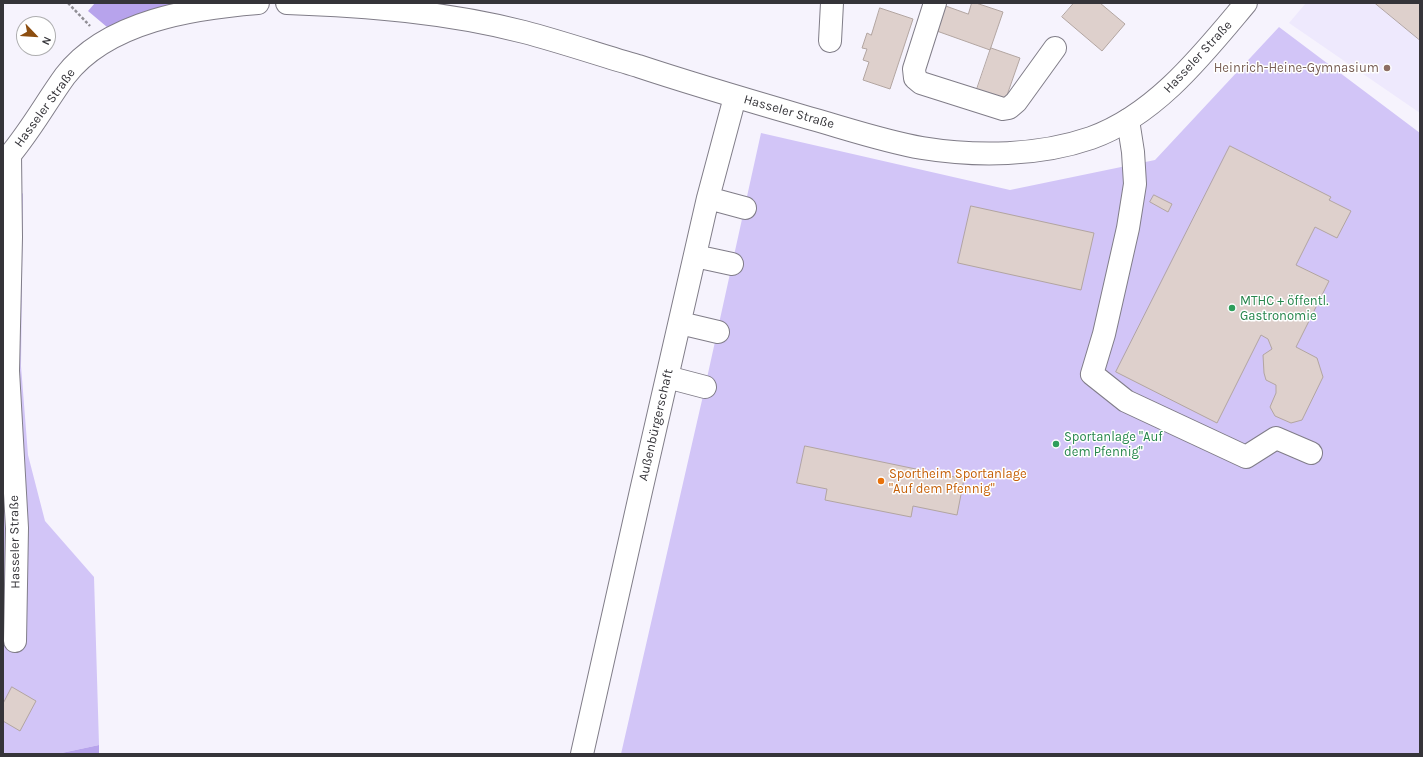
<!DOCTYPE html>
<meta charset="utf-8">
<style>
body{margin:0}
#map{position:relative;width:1423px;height:757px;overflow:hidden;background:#f6f3fd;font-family:Karla,sans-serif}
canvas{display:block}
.frame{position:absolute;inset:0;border:4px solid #353439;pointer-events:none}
.north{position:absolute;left:16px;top:16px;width:40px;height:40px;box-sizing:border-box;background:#fff;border:1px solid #aeaeb0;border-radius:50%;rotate:115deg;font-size:11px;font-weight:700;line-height:16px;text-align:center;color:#353439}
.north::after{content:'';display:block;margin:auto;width:14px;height:18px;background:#8c4e10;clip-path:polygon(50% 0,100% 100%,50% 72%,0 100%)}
</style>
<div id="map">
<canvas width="1423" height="757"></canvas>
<div class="frame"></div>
<div class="north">N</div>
</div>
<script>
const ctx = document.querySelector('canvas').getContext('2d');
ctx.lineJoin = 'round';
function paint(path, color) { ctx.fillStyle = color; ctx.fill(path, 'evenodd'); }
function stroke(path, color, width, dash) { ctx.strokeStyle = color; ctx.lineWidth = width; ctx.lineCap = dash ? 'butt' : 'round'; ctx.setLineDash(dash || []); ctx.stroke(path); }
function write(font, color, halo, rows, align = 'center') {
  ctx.font = font + ' Karla,sans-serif'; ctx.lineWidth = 3; ctx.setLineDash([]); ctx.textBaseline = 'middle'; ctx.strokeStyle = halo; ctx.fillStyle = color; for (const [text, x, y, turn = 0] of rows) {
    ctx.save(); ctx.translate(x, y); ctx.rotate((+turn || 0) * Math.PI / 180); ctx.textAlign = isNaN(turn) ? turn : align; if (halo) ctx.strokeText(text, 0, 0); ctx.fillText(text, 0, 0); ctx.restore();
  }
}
const built = new Path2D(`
 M 1306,3 L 1420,3 L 1420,113 L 1289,23 Z`);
const green = new Path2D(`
 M 1279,27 L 1420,133 L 1419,754 L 621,754 L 705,387 L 761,133 L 1010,190 L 1155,160 Z
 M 23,193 L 21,366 L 28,455 L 45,521 L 94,577 L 99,745 L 57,754 L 3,754 L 3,211 Z`);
const forest = new Path2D(`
 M 95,3 L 191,3 L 107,27 L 88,11 Z
 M 99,745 L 99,754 L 57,754 Z`);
const building = new Path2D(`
 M 972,3 L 976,3 L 1003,12 L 990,50 L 934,30 L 943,5 L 968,14 Z
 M 1074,3 L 1100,3 L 1125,24 L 1102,51 L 1062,17 Z
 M 1375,3 L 1420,3 L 1420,40 Z
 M 880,8 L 913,19 L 890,89 L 863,80 L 869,62 L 863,60 L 867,49 L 862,48 L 867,33 L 871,35 Z
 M 991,48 L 1020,58 L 1005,101 L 976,92 Z
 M 1230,146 L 1331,197 L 1329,200 L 1351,211 L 1337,238 L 1315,227 L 1296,265 L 1329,281 L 1296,347 L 1317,358 L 1323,377 L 1302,420 L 1291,423 L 1275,416 L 1270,407 L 1276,393 L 1276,385 L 1266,380 L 1264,373 L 1263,355 L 1272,349 L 1268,339 L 1261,335 L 1217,423 L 1116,372 Z
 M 1154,195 L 1172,204 L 1168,212 L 1150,202 Z
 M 971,206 L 1094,233 L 1081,290 L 958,263 Z
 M 805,446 L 964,479 L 957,515 L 913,506 L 911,517 L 825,500 L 827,489 L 797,483 Z
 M 12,687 L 36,701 L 20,731 L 3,721 L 3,704 Z`);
const path = new Path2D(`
 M 68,3 L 90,26`);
const minor = new Path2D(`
 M 935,3 L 914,69 L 915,78 L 921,83 L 1003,109 L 1009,108 L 1016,102 L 1055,48
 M 830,41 L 832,3
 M 1128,120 L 1133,152 L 1135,184 L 1128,228 L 1104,334 L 1092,374 L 1126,401 L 1246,457 L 1276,438 L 1311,453
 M 10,155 L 11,237 L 8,371 L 17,528 L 15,641
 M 708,198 L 745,208
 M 695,256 L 732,264
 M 680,323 L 718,332
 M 667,377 L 705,387
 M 582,754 L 641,491 L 708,198 L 735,97`);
const major = new Path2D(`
 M 287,3 C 367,6 446,12 524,32 C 562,42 600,55 638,66 C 692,84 747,100 802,116 C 842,127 882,141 922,148 C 977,157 1039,156 1091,138 C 1156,115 1204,53 1246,3
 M 3,163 C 27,137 44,105 65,76 C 107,21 194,8 258,3`);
const markers = [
 [1387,68,4,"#8d6e63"],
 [1232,308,4,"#2e9e5b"],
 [1056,444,4,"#2e9e5b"],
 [881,481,4,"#e8710a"]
];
const streetNames = [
 ["Hasseler Straße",1198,57,-47],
 ["Hasseler Straße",45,108,-54],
 ["Hasseler Straße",789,112,16],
 ["Außenbürgerschaft",656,425,-77],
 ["Hasseler Straße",15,542,-91]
];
const educationNames = [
 ["Heinrich-Heine-Gymnasium",1379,68]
];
const leisureNames = [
 ["MTHC + öffentl.",1240,301],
 ["Gastronomie",1240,316],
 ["Sportanlage \"Auf",1064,437],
 ["dem Pfennig\"",1064,452]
];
const foodNames = [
 ["Sportheim Sportanlage",889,474],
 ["\"Auf dem Pfennig\"",889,489]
];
paint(built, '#eee9fd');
paint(green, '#d2c5f7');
paint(forest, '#b7a3ec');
paint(building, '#ded0cc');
stroke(building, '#b2a5a1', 1);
stroke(minor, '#807d88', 24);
stroke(major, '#807d88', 24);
stroke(path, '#908e95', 2.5, [3, 2]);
stroke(minor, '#fff', 22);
stroke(major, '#fff', 22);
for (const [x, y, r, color] of markers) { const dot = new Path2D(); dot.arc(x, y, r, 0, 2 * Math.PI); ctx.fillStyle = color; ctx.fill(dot); stroke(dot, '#fff', 1.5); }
write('13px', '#353439', '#fff', streetNames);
write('13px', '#785e54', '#fff', educationNames, 'right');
write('13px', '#27864d', '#fff', leisureNames, 'left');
write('13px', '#c56008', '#fff', foodNames, 'left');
</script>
